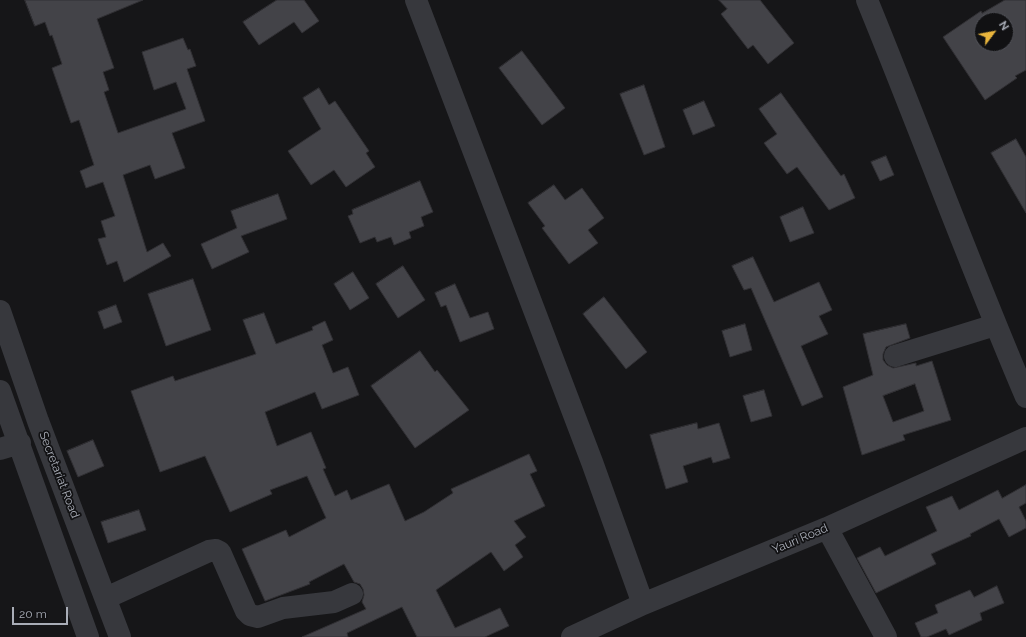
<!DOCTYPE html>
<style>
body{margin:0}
#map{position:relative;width:1026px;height:637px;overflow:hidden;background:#161618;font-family:Raleway,sans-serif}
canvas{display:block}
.north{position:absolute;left:974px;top:12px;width:40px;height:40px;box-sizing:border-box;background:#111113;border:1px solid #4e4f55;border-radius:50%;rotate:58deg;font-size:11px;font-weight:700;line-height:16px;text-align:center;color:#a9adb7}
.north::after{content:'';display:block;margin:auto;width:14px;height:18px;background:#e9b53d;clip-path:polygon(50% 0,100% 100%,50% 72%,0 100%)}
.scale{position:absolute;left:12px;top:607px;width:56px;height:18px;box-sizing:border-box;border:2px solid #a9adb7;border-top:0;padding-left:5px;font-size:12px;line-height:14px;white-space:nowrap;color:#a9adb7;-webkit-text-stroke:3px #111113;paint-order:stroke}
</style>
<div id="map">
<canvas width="1026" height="637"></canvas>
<div class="north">N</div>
<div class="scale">20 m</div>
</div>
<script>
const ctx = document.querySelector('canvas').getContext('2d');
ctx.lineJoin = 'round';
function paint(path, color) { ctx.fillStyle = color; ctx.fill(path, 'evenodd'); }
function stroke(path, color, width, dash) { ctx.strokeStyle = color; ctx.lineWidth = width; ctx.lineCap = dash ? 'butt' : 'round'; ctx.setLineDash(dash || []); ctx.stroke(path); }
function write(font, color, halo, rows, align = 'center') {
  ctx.font = font + ' Raleway,sans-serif'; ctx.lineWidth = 3.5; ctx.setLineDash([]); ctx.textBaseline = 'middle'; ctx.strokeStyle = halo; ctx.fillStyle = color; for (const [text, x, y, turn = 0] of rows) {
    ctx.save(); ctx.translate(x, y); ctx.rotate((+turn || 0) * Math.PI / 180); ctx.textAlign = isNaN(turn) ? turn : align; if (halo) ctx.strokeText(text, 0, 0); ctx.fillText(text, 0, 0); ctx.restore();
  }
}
const building = new Path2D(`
 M 25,0 L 143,0 L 97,19 L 114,68 L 103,72 L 109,90 L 104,92 L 118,133 L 186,109 L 176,82 L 154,90 L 142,52 L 183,38 L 188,50 L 190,49 L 196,66 L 187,69 L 205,121 L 172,133 L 185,168 L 155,179 L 150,165 L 123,175 L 147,252 L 163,243 L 171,256 L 124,282 L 117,261 L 107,265 L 98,239 L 106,237 L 101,221 L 115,216 L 103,182 L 86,188 L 80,171 L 94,165 L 79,120 L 71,123 L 52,68 L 62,64 L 52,35 L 50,36 L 45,22 L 35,26 Z
 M 277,0 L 304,0 L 319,21 L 302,33 L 294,22 L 259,45 L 243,22 Z
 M 719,0 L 760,0 L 794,43 L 768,64 L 753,45 L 748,49 L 721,14 L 727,9 Z
 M 1005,0 L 1026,0 L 1026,70 L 1015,76 L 1017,78 L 985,100 L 943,37 L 981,11 L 982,13 ZM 982,20 L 1006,20 L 1006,44 L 982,44 Z
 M 522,51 L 565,108 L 542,125 L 499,68 Z
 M 644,85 L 665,147 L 644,155 L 620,94 Z
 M 319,88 L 329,105 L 335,101 L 369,151 L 366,153 L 375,167 L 346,187 L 334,170 L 311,185 L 288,151 L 321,129 L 303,98 Z
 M 781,93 L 841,176 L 844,174 L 855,198 L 829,210 L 797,167 L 787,174 L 764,143 L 777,134 L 759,109 Z
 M 704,101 L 715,126 L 693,135 L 683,110 Z
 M 1016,139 L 1026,157 L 1026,213 L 991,153 Z
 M 886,156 L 894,175 L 880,181 L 871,162 Z
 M 420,181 L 433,212 L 421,217 L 424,226 L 409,232 L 411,238 L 394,245 L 391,237 L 377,242 L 375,237 L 360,243 L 348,216 L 353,214 L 352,210 Z
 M 554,185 L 565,200 L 582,188 L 604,218 L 588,230 L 598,243 L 569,264 L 542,228 L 545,226 L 528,203 Z
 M 278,194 L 287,219 L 241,236 L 249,252 L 212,269 L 201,244 L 237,228 L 231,211 Z
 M 803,207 L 814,233 L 790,242 L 780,217 Z
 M 753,257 L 774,302 L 819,282 L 832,310 L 819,316 L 828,334 L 801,346 L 823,397 L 802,406 L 751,288 L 744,290 L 732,266 Z
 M 403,266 L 425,300 L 398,318 L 376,284 Z
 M 353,272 L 369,298 L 350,310 L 334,284 Z
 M 193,279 L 211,330 L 166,346 L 148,294 Z
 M 455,284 L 470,318 L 488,312 L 494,329 L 460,342 L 446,305 L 441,307 L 435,293 Z
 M 604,297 L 647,352 L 626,369 L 583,314 Z
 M 116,305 L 122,322 L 104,329 L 98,312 Z
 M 264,313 L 276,344 L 313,330 L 312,327 L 325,321 L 333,340 L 322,345 L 333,373 L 348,367 L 359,395 L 322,409 L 315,392 L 265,412 L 277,446 L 311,432 L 326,468 L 323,469 L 335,496 L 347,490 L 351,500 L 389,484 L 405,521 L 424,512 L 453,493 L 451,489 L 529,454 L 537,471 L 530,474 L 545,506 L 514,521 L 526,537 L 515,545 L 523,557 L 504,571 L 491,552 L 436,590 L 455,628 L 500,608 L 509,626 L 485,637 L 417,637 L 402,607 L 347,633 L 348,637 L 302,637 L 366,609 L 362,602 L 364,595 L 363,589 L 360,584 L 354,582 L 344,564 L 309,582 L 310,584 L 265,601 L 242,549 L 286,530 L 289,537 L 326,518 L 307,476 L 270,490 L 272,494 L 230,512 L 205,456 L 160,472 L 131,391 L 173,376 L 175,381 L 256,354 L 243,320 Z
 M 745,324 L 752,350 L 730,357 L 722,331 Z
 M 906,324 L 910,338 L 886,347 L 883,354 L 883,360 L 887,365 L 893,368 L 916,363 L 916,366 L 932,361 L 951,420 L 903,435 L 905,440 L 862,455 L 843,387 L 873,375 L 863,334 ZM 915,384 L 924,411 L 893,422 L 883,396 Z
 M 420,351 L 435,372 L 437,370 L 469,410 L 415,448 L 371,386 Z
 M 764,390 L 772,416 L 751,422 L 743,396 Z
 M 697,423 L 698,429 L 719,423 L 730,458 L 713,463 L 711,457 L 683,466 L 688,482 L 666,489 L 650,435 Z
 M 93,440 L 104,466 L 78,477 L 67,451 Z
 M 1026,485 L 1026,503 L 1019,507 L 1026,521 L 1026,528 L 1009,537 L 999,519 L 970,534 L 971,536 L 931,554 L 936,564 L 876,593 L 857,558 L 880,547 L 885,556 L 937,531 L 926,507 L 952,496 L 959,510 L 998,490 L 1002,498 Z
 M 139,510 L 146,530 L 108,543 L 101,522 Z
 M 997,586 L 1004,603 L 980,613 L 982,620 L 949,635 L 946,629 L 927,637 L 921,637 L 915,623 L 938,613 L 935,605 L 970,590 L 974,597 Z`);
const minor = new Path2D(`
 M 416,0 L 592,462 L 643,604
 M 867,0 C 921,132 970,266 1026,397
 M 0,311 L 38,421 L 120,637
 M 895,356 L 995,325
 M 0,391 L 88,637
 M 0,449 L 20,443
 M 827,528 L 886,637
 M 106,598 L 209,551 L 216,550 L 220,552 L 246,611 L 250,615 L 258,617 L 283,608 L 334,602 L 352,594
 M 572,637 L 643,604 L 827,528 L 1026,438`);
const streetNames = [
 ["Secretariat Road",59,475,69],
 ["Yauri Road",800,539,-23]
];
paint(building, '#434348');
stroke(building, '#313034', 1);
stroke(minor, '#37383d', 22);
write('12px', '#a9adb7', '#111113', streetNames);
</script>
